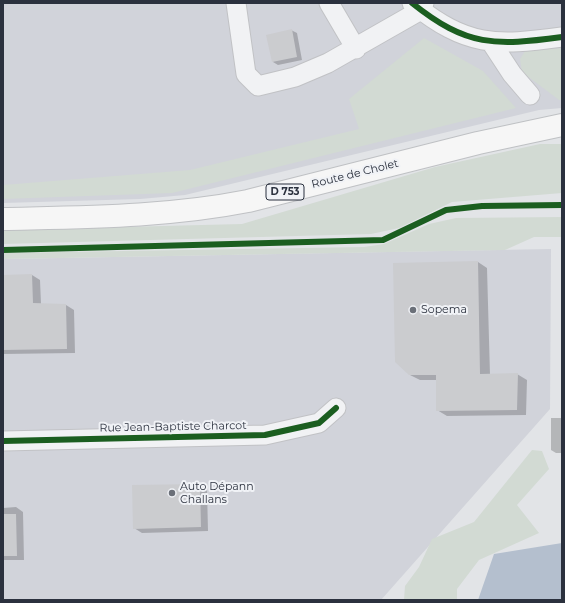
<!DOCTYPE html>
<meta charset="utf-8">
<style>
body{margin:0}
#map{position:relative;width:565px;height:603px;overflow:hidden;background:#e2e4e7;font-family:Montserrat,sans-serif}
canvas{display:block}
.frame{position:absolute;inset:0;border:4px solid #2b313e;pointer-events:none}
</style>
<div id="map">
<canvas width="565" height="603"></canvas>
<div class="frame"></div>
</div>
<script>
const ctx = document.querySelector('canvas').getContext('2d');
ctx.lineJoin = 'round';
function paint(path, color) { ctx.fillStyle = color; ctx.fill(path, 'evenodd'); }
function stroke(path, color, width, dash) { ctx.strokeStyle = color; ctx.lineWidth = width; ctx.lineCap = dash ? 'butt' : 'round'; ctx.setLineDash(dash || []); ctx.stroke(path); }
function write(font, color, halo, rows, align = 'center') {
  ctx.font = font + ' Montserrat,sans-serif'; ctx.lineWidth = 4; ctx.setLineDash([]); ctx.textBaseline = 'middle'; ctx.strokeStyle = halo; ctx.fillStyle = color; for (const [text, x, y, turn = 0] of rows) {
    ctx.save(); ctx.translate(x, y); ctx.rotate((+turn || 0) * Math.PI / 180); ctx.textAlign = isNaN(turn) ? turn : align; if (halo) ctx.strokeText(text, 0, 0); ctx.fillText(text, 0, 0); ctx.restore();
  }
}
const built = new Path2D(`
 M 3,3 L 562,3 L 562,108 L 539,110 L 185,195 L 140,199 L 3,203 Z
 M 551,249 L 550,409 L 381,600 L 3,600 L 3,259 Z`);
const green = new Path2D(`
 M 424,38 L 483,71 L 516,108 L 172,193 L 3,199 L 3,185 L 190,170 L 359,129 L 349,99 Z
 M 562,48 L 562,100 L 559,100 L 522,72 L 520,59 L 525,51 Z
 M 540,144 L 562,144 L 562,193 L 452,202 L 399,228 L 371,234 L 3,244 L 3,230 L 242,224 L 435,167 Z
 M 456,218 L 562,217 L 562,237 L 534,237 L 505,250 L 3,259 L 3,253 L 364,247 L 384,244 L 429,224 Z
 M 532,450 L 542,451 L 549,469 L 517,505 L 539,533 L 479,560 L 457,589 L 457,600 L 404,600 L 405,586 L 419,567 L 432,539 L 474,522 Z`);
const water = new Path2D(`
 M 562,543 L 562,600 L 478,600 L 494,554 Z`);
const shadow = new Path2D(`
 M 291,30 L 297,33 L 302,60 L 278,65 L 273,62 Z
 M 478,262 L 487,268 L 490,375 L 517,374 L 527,380 L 526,415 L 447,416 L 437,410 L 437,380 L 420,380 L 410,375 Z
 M 32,275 L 40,280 L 41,304 L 66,305 L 74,310 L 75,353 L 3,354 L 3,276 Z
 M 551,418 L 562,418 L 562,453 L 556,453 L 551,450 Z
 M 199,485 L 207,489 L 208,531 L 142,533 L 134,528 Z
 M 16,507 L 23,512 L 24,560 L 3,560 L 3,508 Z`);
const building = new Path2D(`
 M 292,29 L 297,57 L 272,62 L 266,35 Z
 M 478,261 L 480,374 L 518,373 L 517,410 L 436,411 L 436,375 L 409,375 L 395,362 L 393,263 Z
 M 32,274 L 33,303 L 66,304 L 67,349 L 3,350 L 3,275 Z
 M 200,484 L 201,527 L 133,529 L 132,485 Z
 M 3,514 L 16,514 L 17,556 L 3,556 Z`);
const minor = new Path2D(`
 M 236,3 L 246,74 L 258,86 L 295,77 L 328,63 L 421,10 L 424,3
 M 329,3 L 356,49
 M 412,3 C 467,47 495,46 562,37
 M 491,42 L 512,74 L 530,95
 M 3,441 L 265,435 L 319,423 L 336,408`);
const major = new Path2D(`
 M 3,219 C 85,217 167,217 248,201 L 478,143 L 562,125`);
const cycleway = new Path2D(`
 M 412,3 C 467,47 495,46 562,37
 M 3,250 L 383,240 L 446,210 L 482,206 L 562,205
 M 3,441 L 265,435 L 319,423 L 336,408`);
const markers = [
 [413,310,4,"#6b7079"],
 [172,493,4,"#6b7079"]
];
const shields = [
 [285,192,38]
];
const shieldNames = [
 ["D 753",285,192]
];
const streetNames = [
 ["Route de Cholet",355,174,-14],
 ["Rue Jean-Baptiste Charcot",173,427,-1]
];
const poiNames = [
 ["Sopema",421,310],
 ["Auto Dépann",180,487],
 ["Challans",180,500]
];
paint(built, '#d1d3da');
paint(green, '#d2dad3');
paint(water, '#b4bfce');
paint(shadow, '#0003');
paint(building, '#cbcccf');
stroke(minor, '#c1c2c5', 21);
stroke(major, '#bfc1c4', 24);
stroke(minor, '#f1f2f4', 19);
stroke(major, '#f6f6f6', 22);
stroke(cycleway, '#1b5e20', 6);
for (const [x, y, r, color] of markers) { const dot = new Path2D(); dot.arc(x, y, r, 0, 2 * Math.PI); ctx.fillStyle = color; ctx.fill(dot); stroke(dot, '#f0f2f6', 1.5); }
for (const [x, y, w] of shields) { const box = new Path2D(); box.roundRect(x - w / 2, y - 8, w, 16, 3); ctx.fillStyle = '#f0f2f6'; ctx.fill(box); stroke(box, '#2b313e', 1); }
write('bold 10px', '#2b313e', null, shieldNames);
write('11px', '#2b313e', '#f0f2f6', streetNames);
write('11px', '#2b313e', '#f0f2f6', poiNames, 'left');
</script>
